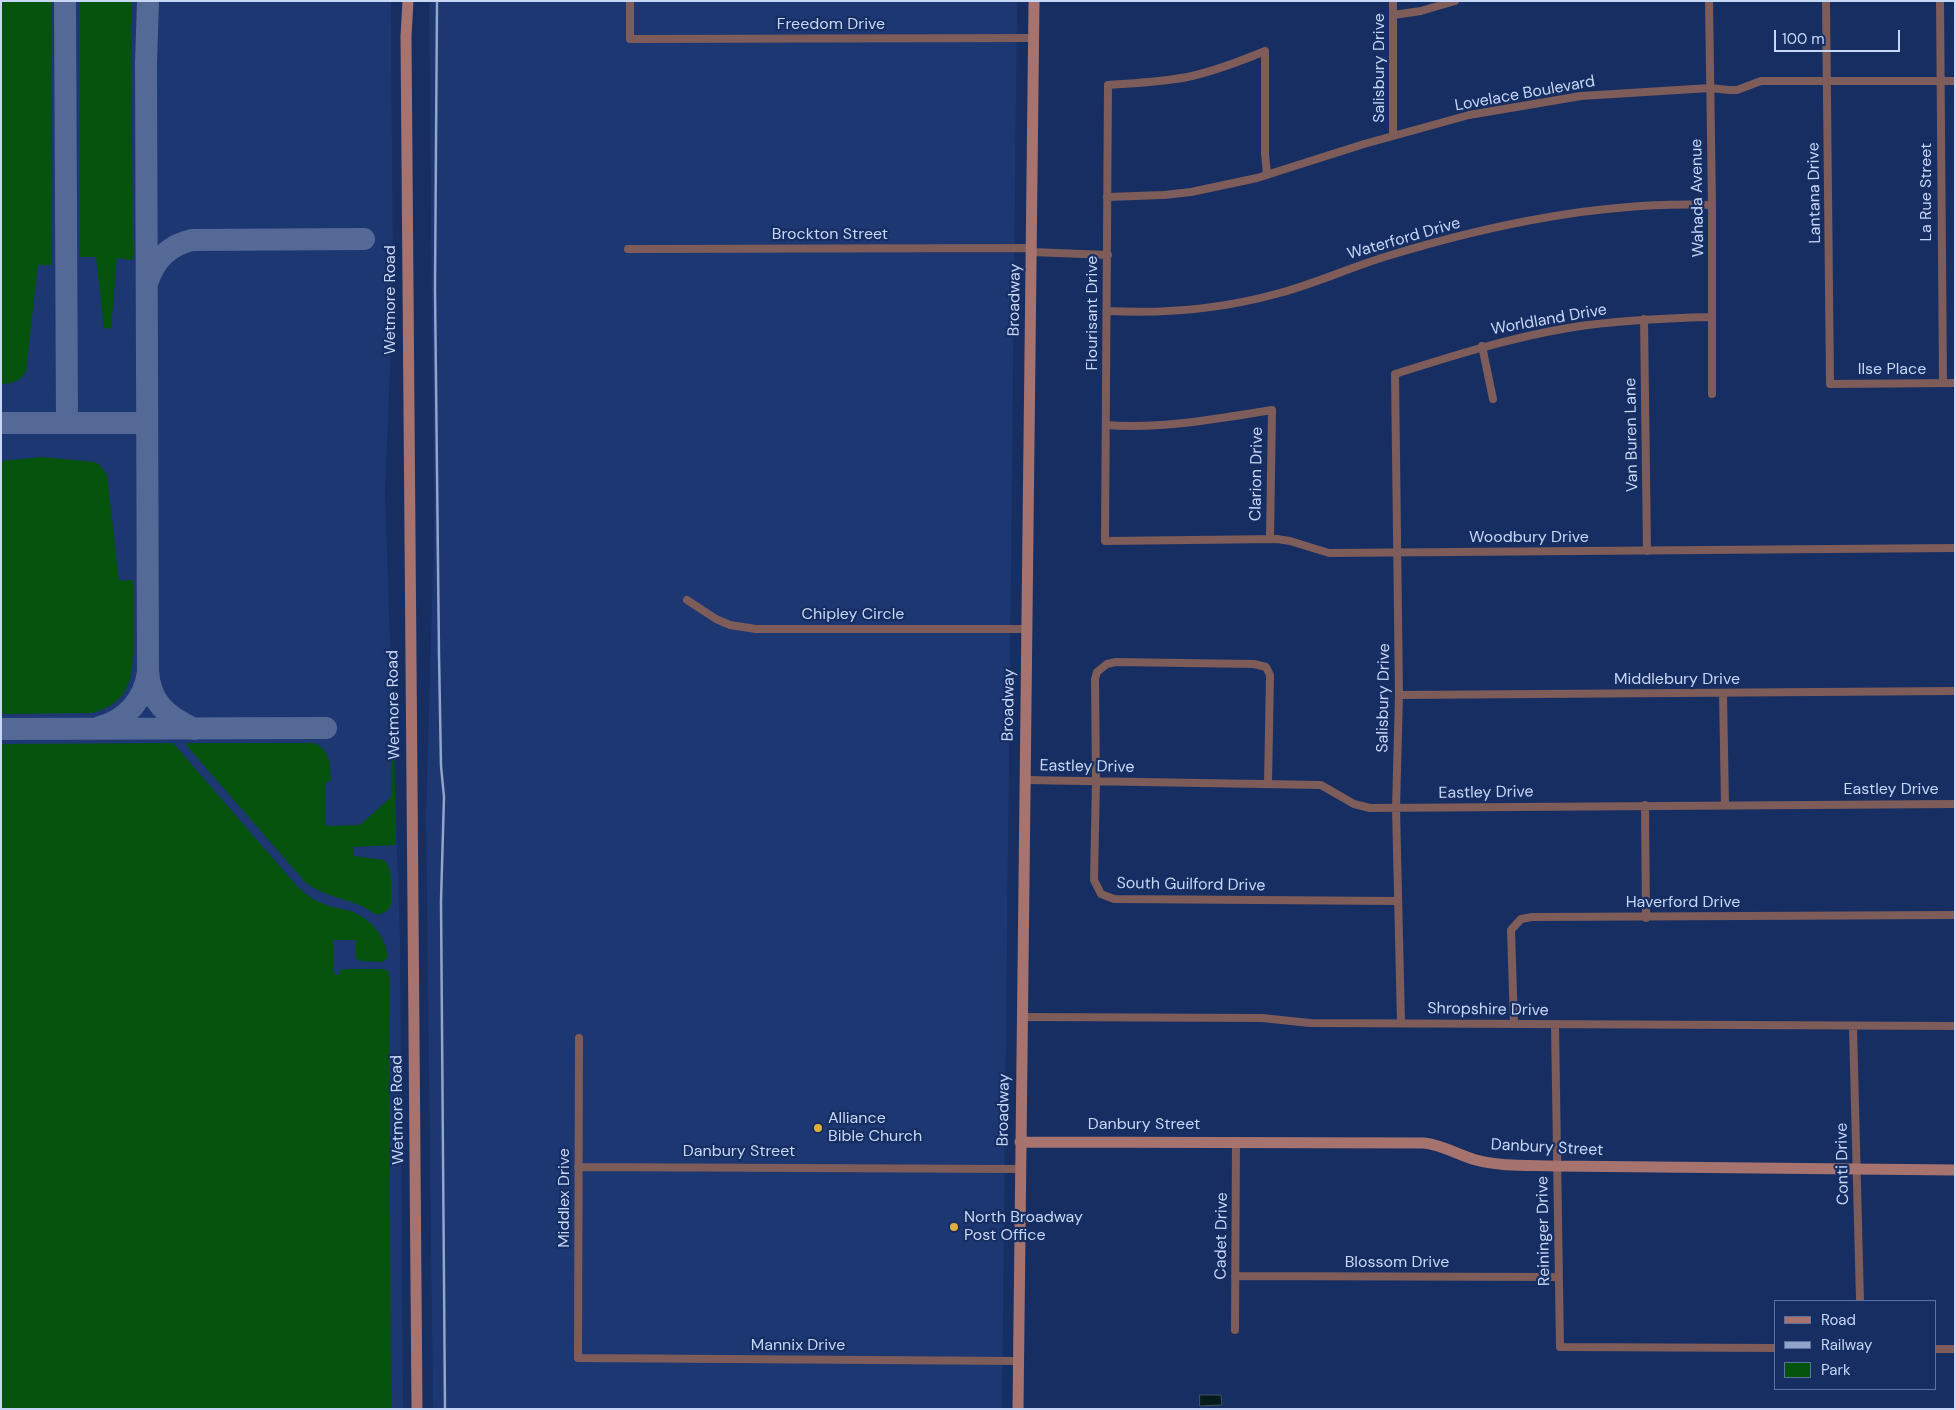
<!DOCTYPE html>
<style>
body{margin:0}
#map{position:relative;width:1956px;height:1410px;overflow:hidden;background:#162e62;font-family:"DM Sans",sans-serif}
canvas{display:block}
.frame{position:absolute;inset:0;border:2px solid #c6d7f7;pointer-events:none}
.legend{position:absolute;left:1774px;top:1300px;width:162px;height:90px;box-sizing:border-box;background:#162e62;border:1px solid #5c729e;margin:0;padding:6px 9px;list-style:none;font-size:15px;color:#c6d7f7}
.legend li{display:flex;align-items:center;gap:10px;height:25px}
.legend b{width:25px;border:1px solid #5c729e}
.scale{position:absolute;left:1774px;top:30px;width:126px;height:22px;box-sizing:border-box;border:2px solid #c6d7f7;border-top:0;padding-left:6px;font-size:15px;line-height:18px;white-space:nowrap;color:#c6d7f7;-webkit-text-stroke:4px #162e62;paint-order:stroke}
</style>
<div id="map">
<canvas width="1956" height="1410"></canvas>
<div class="frame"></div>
<ul class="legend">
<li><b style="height:6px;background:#a6736f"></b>Road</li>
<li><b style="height:6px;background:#91a4ca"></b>Railway</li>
<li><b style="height:14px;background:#05530c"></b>Park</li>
</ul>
<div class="scale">100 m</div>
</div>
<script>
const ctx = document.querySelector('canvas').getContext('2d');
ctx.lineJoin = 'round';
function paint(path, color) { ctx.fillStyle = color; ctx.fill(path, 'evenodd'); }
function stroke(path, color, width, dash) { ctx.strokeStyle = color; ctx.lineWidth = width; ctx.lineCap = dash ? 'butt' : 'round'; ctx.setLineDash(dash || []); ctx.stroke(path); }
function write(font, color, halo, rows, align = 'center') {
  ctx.font = font + ' "DM Sans",sans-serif'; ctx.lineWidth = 4.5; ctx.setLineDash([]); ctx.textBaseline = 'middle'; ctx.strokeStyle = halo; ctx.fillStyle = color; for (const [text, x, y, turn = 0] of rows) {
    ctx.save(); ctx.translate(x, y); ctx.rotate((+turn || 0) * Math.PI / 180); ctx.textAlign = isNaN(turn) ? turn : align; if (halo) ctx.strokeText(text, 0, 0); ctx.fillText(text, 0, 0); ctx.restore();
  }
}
const built = new Path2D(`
 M 1,1 L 391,1 L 393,293 L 385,493 L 400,937 L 403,1409 L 1,1409 Z
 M 429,1 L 1017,1 L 1002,1409 L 433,1409 L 426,815 L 434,533 Z`);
const green = new Path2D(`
 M 1,1 L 51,1 L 52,265 L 38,265 L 26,371 C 21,381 12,384 1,384 Z
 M 80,1 L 131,1 L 133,260 L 117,258 L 111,329 L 104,328 L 96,257 L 80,257 Z
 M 42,457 L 94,462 L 100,465 L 107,475 L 119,581 L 133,580 C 133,598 133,616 133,634 C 133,672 134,703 91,713 L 1,714 L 1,461 Z
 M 391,694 L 393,694 L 396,845 L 353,847 L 353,856 L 384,860 L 389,867 L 391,877 L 391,904 C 389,912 383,913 376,915 C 355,898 326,899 305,882 L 187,746 L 187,743 L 314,743 C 331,751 330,764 331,781 L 326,782 L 326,826 L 360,825 L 391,797 Z
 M 173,743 L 296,885 C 302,891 309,897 317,901 C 327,906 337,908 347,910 C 370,917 384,934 388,957 L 383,962 L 361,961 L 356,958 L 356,940 L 333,940 L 333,969 L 335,975 L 339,975 L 340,970 L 346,969 L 384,969 L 389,972 L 391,1409 L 1,1409 L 1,744 Z`);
const water = new Path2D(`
 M 1200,1395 L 1221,1395 L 1222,1405 L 1200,1406 Z`);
const taxiway = new Path2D(`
 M 65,1 L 67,423
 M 148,1 L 146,63 L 148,671 C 150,703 167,716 194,729
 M 148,281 C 155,259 170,245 192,240 L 364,239
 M 1,423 L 147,423
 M 100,727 C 127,720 144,699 148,672
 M 1,729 L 326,728`);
const street = new Path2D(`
 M 630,1 L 630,39 L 1033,38
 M 1709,1 L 1712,205 L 1712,394
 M 1826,1 L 1830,384 L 1955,383
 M 1940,1 L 1943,383
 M 1393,15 L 1421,11 L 1455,1
 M 1393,135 L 1393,1
 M 1267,175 L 1265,153 L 1265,51 C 1241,61 1217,70 1192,76 C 1165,82 1136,83 1108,85 L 1105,541 L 1277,539 L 1290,541 L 1329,553 L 1955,548
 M 1107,197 L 1164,195 L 1191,192 L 1257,178 L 1364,144 L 1469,115 L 1581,96 L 1710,88 L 1729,90 L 1737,90 L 1761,81 L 1955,81
 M 628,249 L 1032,248
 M 1032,252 L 1108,255
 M 1107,311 C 1165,314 1221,309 1276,294 C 1315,284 1353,266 1391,255 C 1493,224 1606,201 1712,205
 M 1644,319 L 1647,551
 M 1482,346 L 1493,399
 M 1106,425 C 1162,429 1217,419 1272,410 L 1270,539
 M 687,600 L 716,619 L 730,625 L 756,629 L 1027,629
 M 1723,693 L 1725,805
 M 1399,695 L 1955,691
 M 1024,780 L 1321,785 L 1354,804 L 1370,808 L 1955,804
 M 1268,783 L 1270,675 L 1266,667 L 1254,664 L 1116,662 L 1107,664 L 1097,672 L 1095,679 L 1096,781 L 1094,880 L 1101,894 L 1114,899 L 1398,901
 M 1645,805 L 1646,918
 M 1021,1017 L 1262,1018 L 1310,1023 L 1955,1026
 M 1401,1023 L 1396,808 L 1399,695 L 1395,374 C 1452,356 1509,338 1568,328 C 1616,320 1664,318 1712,317
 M 1514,1024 L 1511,930 L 1521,919 L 1532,917 L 1955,915
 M 1555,1024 L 1560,1347 L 1775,1348
 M 1853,1027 L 1860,1301
 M 579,1038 L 578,1358 L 1018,1361
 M 578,1167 L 1020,1169
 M 1235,1276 L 1558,1277
 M 1235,1330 L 1236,1141
 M 1935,1349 L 1955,1349`);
const secondary = new Path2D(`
 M 408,1 L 406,36 L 417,1409
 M 1020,1142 L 1424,1143 C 1443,1145 1458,1155 1476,1160 C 1502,1167 1530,1165 1557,1166 L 1955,1170
 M 1018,1409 L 1034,1`);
const rail = new Path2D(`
 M 437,1 L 435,289 L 439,655 L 441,766 L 444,797 L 441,901 L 445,1409`);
const markers = [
 [818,1128,5,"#e3ae35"],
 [954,1227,5,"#e3ae35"]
];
const streetNames = [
 ["Freedom Drive",831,25],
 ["Salisbury Drive",1380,68,-90],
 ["Lovelace Boulevard",1525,94,-10],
 ["La Rue Street",1927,192,-90],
 ["Lantana Drive",1815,193,-91],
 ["Wahada Avenue",1698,198,-91],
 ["Brockton Street",830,235],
 ["Waterford Drive",1404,239,-16],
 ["Wetmore Road",391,300,-90],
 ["Broadway",1015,300,-89],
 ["Flourisant Drive",1093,313,-90],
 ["Worldland Drive",1549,320,-10],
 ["Ilse Place",1892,370],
 ["Van Buren Lane",1632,435,-91],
 ["Clarion Drive",1257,474,-89],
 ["Woodbury Drive",1529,538],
 ["Chipley Circle",853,615],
 ["Middlebury Drive",1677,680],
 ["Salisbury Drive",1384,698,-89],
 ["Wetmore Road",394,705,-91],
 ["Broadway",1009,705,-89],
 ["Eastley Drive",1087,767,1],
 ["Eastley Drive",1891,790],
 ["Eastley Drive",1486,793,-1],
 ["South Guilford Drive",1191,885,1],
 ["Haverford Drive",1683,903],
 ["Shropshire Drive",1488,1010,1],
 ["Wetmore Road",398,1110,-91],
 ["Broadway",1004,1110,-89],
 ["Danbury Street",1144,1125],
 ["Danbury Street",1547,1148,3],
 ["Danbury Street",739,1152],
 ["Conti Drive",1843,1164,-91],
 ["Middlex Drive",565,1198,-90],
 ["Reininger Drive",1544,1231,-91],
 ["Cadet Drive",1222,1236,-89],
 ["Blossom Drive",1397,1263],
 ["Mannix Drive",798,1346]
];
const poiNames = [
 ["Alliance",828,1119],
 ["Bible Church",828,1137],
 ["North Broadway",964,1218],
 ["Post Office",964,1236]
];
paint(built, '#1c3772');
paint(green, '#05530c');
paint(water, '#071b1d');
stroke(water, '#40535e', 1);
stroke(taxiway, '#546996', 22);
stroke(street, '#7d5c59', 8);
stroke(secondary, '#a6736f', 11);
stroke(rail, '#91a4ca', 2.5);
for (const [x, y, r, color] of markers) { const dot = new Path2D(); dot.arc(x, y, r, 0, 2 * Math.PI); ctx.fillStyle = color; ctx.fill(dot); stroke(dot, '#162e62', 2); }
write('16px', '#c6d7f7', '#162e62', streetNames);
write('16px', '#c6d7f7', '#162e62', poiNames, 'left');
</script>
